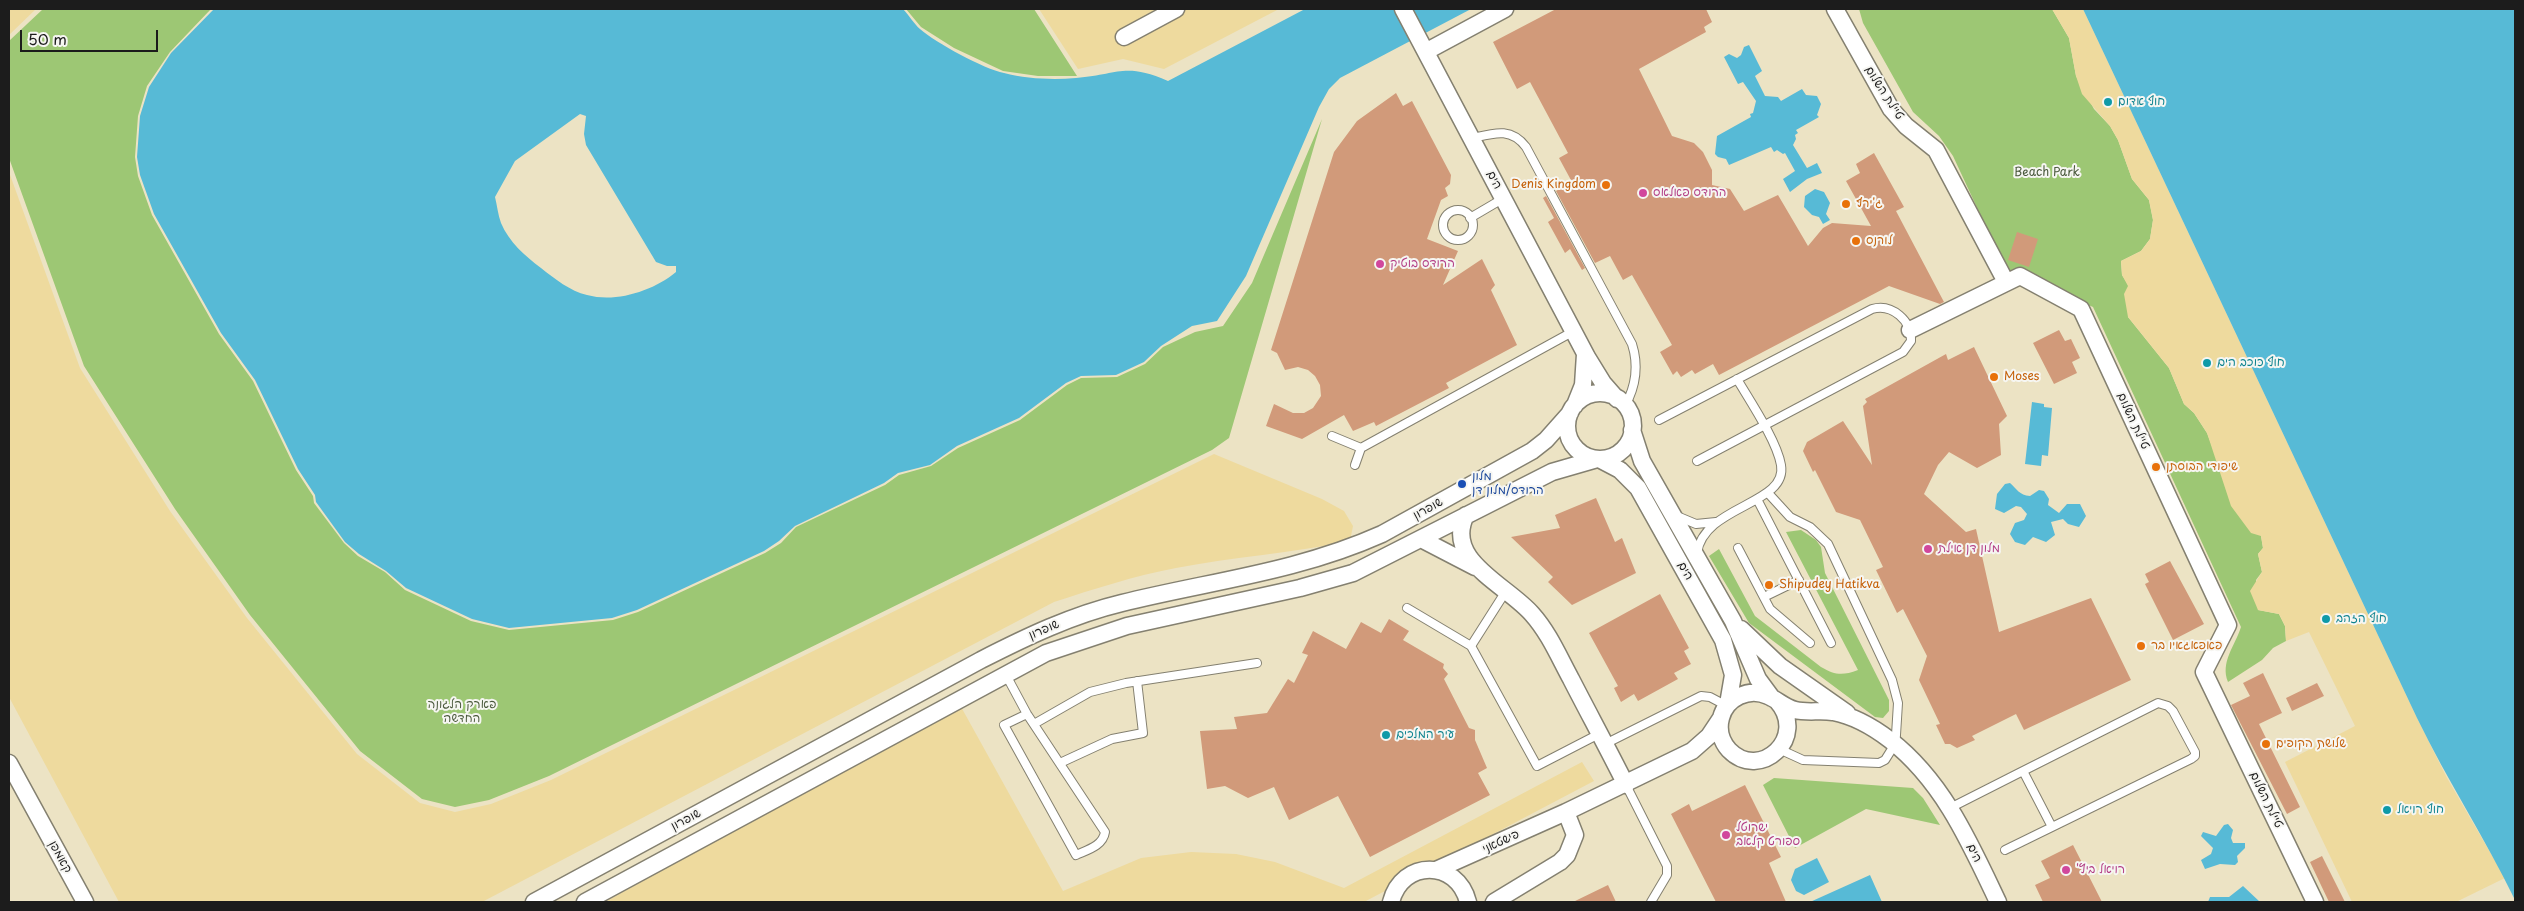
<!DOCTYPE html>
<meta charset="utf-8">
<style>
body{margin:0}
#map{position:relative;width:2524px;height:911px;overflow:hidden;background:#ece3c4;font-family:"Playpen Sans",sans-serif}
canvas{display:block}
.frame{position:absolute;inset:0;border:10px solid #1c1c1c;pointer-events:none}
.scale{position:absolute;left:20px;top:30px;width:138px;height:22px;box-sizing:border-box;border:2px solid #1c1c1c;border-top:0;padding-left:6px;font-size:15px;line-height:18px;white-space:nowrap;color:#1c1c1c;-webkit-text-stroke:4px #f6f6f2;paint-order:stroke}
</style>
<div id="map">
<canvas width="2524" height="911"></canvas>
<div class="frame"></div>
<div class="scale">50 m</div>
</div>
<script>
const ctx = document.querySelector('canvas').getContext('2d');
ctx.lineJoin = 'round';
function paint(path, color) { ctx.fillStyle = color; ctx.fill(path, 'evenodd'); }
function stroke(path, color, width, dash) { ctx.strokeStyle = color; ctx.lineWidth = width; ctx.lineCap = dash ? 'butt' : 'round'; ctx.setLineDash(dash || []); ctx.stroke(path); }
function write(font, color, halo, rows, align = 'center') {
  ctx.font = font + ' "Playpen Sans","Playpen Sans Hebrew",sans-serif'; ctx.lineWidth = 4; ctx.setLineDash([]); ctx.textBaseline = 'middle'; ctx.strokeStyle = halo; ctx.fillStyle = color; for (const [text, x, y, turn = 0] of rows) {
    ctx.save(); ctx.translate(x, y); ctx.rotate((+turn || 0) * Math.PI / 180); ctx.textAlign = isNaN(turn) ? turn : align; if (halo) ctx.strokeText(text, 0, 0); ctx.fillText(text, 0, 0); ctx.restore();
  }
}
const green = new Path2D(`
 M 43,9 L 211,9 L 170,52 L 147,86 L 138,116 L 135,157 L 138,176 L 152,215 L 219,334 L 253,381 L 296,470 L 313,496 L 314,503 L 344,543 L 358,556 L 385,572 L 405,590 L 471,621 L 509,630 L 613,620 L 638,612 L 765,553 L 781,543 L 796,527 L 885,485 L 899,475 L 931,466 L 958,448 L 1020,420 L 1067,385 L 1081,378 L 1117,377 L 1145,364 L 1163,347 L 1195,332 L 1223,326 L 1252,283 L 1322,119 L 1229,438 L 1212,450 L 549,776 L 489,800 L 455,807 L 422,799 L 360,751 L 250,615 L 175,509 L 84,366 L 9,158 L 9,41 Z
 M 906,9 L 1034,9 L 1077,76 L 1038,76 L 1003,71 L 954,48 L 921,27 Z
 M 1859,9 L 2052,9 L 2069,38 L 2076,76 L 2094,109 L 2110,126 L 2118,140 L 2132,179 L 2149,200 L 2153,220 L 2150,239 L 2141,251 L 2121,261 L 2122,275 L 2129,286 L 2128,317 L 2169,368 L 2184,404 L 2194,413 L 2207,433 L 2216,456 L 2261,536 L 2263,548 L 2258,554 L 2262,572 L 2256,580 L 2258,610 L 2279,614 L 2285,626 L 2286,641 L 2273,648 L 2262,660 L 2228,682 C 2220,662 2235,646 2241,627 L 2093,307 L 2005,268 L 1953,156 L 1939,136 L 1913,112 L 1863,23 Z
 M 1801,530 L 1816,540 L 1821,547 L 1825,573 L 1889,700 L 1889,711 L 1883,718 L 1875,717 L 1749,623 L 1709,556 L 1719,549 L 1755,616 L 1821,667 C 1835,675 1842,676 1858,670 L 1786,532 Z
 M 1774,778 L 1913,788 L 1923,798 L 1940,825 L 1866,809 L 1795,848 L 1763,785 Z`);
const sand = new Path2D(`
 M 9,9 L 36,9 L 9,35 Z
 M 1039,9 L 1279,9 L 1164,69 L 1123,59 L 1078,69 Z
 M 2052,9 L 2083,9 L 2417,718 L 2447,778 L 2505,878 L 2456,902 L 2352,902 L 2285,762 L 2355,726 L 2309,632 L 2286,641 L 2285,626 L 2279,614 L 2258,610 L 2250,591 L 2262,572 L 2258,554 L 2263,548 L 2261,536 L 2251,533 L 2231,506 L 2207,433 L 2194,413 L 2184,404 L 2169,368 L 2128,317 L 2124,294 L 2128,286 L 2122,275 L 2121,261 L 2141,251 L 2150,239 L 2153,220 L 2149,200 L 2132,179 L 2118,140 L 2110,126 L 2082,94 L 2076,76 L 2069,38 Z
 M 9,172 L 80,368 L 170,511 L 247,618 L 357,754 L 420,803 L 455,812 L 491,804 L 551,780 L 1214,454 L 1322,499 L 1344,511 L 1353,526 L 1350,541 C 1292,553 1233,557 1176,568 C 1134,576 1094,589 1054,602 L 482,902 L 119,902 L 9,697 Z
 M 960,705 L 1063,891 L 1141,858 L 1191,852 L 1236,854 L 1275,862 L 1344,888 L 1582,762 L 1594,781 L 1364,902 L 605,902 Z`);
const water = new Path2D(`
 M 214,9 L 903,9 C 909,15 914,24 920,29 C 936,43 984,69 1004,73 C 1027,79 1053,80 1076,78 C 1118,75 1124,62 1168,81 L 1305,9 L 1471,9 L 1340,78 L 1329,89 L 1319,107 L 1246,276 L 1217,321 L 1192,326 L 1161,346 L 1144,362 L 1116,375 L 1081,376 L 1066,383 L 1019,418 L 957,446 L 930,465 L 898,473 L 884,483 L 795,526 L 779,541 L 764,551 L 637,610 L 612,618 L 509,628 L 472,619 L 406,588 L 386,571 L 359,554 L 345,542 L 316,502 L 315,495 L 298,469 L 255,380 L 221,333 L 154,214 L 140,175 L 137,157 L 140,116 L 149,87 L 171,53 ZM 580,114 L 586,116 L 584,134 L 586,145 L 656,262 L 667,266 L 676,266 L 676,272 C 653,291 616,303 587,295 C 570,291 555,279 541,268 C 525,256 509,242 501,223 C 498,215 497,205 495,197 L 515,161 Z
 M 2083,9 L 2515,9 L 2515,900 C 2485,838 2447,780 2417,718 Z
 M 1749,45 L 1762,71 L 1755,76 L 1765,96 L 1778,97 L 1781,101 L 1802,89 L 1806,95 L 1817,96 L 1821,104 L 1817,115 L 1819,117 L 1796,130 L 1798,133 L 1795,135 L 1796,139 L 1793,145 L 1807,168 L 1817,163 L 1822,173 L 1807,179 L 1790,192 L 1783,179 L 1795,171 L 1785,153 L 1783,154 L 1777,150 L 1774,152 L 1771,147 L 1729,165 L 1726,159 L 1718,157 L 1715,154 L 1717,136 L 1751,117 L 1750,114 L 1753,113 L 1756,101 L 1743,82 L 1738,84 L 1724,57 L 1729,54 L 1737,58 L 1741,55 L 1744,47 Z
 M 1815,189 L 1824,192 L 1830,203 L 1826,214 L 1830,220 L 1823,224 L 1819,217 L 1812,215 L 1804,207 L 1805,196 Z
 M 2032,402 L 2044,404 L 2044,407 L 2052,408 L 2048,456 L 2042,455 L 2041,466 L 2025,464 Z
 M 2010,483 C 2017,489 2019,495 2030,496 L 2039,490 L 2044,491 L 2049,499 L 2048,505 L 2059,513 L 2067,504 L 2080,504 L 2086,516 L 2079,527 L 2068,524 L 2063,519 L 2051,522 L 2055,535 L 2046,542 L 2033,537 L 2025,545 L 2015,542 L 2010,534 L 2015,523 L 2024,520 L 2027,514 L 2021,507 L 2016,506 L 2004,513 L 1995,509 L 1997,494 L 2005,484 Z
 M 2228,824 L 2233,830 L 2231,838 L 2233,843 L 2245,843 L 2245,848 L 2237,856 L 2238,862 L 2235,865 L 2220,864 L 2205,869 L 2201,860 L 2211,854 L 2213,848 L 2201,836 L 2203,832 L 2216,836 L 2224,825 Z
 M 1817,858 L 1829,882 L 1804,895 L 1796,891 L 1791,880 L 1795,869 Z
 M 1870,875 L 1882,902 L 1810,902 Z
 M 2243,886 L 2260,902 L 2208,902 L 2210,897 L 2229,897 Z`);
const building = new Path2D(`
 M 1556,9 L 1706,9 L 1712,22 L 1704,27 L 1706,32 L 1639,69 L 1672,136 L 1694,143 L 1703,152 L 1712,170 L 1712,185 L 1730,189 L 1744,211 L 1778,195 L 1808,246 L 1823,228 L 1832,223 L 1871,226 L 1846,181 L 1860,173 L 1856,164 L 1874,153 L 1904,207 L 1896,211 L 1944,302 L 1940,304 L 1889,286 L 1719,375 L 1713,364 L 1695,374 L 1692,370 L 1681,377 L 1677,371 L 1673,375 L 1660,352 L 1672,345 L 1632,275 L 1623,280 L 1610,256 L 1595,263 L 1556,191 L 1572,182 L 1559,158 L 1568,153 L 1530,82 L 1517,89 L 1493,42 Z
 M 1396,93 L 1403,106 L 1412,101 L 1451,175 L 1450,184 L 1445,188 L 1448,196 L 1441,200 L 1427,239 L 1458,251 L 1443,285 L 1482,259 L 1495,285 L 1491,290 L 1517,345 L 1446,383 L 1449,388 L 1376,426 L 1374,422 L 1353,431 L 1344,415 L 1302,439 L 1266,426 L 1274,404 L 1293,413 L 1304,413 L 1313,408 L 1321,396 L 1320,385 L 1315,376 L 1308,370 L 1298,367 L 1285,370 L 1277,353 L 1271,350 L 1334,152 L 1357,121 Z
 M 1546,196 L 1585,268 L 1582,270 L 1570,249 L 1565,253 L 1548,222 L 1554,218 L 1543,198 Z
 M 2017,232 L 2038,239 L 2029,267 L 2008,260 Z
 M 2059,330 L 2065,341 L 2071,339 L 2080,358 L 2072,362 L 2077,373 L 2054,384 L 2033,343 Z
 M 1974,347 L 2007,416 L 1999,424 L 2001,455 L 1977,468 L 1949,452 L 1938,465 L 1924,494 L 1966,532 L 1976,529 L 1999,632 L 2091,598 L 2131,680 L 2024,730 L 2016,714 L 1972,736 L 1975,740 L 1957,748 L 1950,744 L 1945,744 L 1936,725 L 1940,724 L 1919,680 L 1927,656 L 1903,609 L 1897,613 L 1876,570 L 1883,567 L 1860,520 L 1836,512 L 1815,470 L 1813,472 L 1803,451 L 1807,442 L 1843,421 L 1872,465 L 1863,406 L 1867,402 L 1865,399 L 1946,354 L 1948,360 Z
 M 1596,498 L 1615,542 L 1622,538 L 1636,573 L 1572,605 L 1548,582 L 1553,577 L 1511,537 L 1560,528 L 1555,515 Z
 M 2170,561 L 2204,624 L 2173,640 L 2145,584 L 2149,582 L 2145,574 Z
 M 1660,594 L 1689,648 L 1684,651 L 1691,664 L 1674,673 L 1678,679 L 1638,701 L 1634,694 L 1621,702 L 1614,688 L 1618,686 L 1589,633 Z
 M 1389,619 L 1409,631 L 1403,640 L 1444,664 L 1443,668 L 1448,674 L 1444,679 L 1469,728 L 1475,730 L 1475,740 L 1487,768 L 1478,773 L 1490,795 L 1370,857 L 1338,796 L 1289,820 L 1274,787 L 1248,798 L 1225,786 L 1207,789 L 1200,731 L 1237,729 L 1234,717 L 1267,713 L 1288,679 L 1294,683 L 1308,655 L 1302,653 L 1313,631 L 1346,649 L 1361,622 L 1381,633 Z
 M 2263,673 L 2282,713 L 2259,724 L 2300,807 L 2287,814 L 2231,705 L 2250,696 L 2243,683 Z
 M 2317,683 L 2324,696 L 2292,711 L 2286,698 Z
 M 1745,785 L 1781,857 L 1769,863 L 1786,902 L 1716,902 L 1671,814 L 1689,804 L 1692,811 Z
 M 2073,845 L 2102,902 L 2043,902 L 2035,885 L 2050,878 L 2041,861 Z
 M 2322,856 L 2345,902 L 2329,902 L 2310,862 Z
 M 1608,885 L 1616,902 L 1573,902 Z`);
const lane = new Path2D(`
 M 1473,138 C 1494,133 1511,127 1526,147 L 1632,344 C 1639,366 1636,386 1625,406
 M1443 225a15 15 0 1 1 30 0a15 15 0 1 1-30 0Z
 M 1470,218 L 1504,198
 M 1659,420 L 1872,309 C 1892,303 1912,321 1911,341 L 1903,352 L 1697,461
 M 1332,436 L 1361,448
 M 1355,465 L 1361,448 L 1574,331
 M 1768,493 L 1790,517 L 1810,527 L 1828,544 L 1892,680 L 1898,703 L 1896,735 L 1895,744 L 1885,760 L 1879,763 L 1803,760 L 1779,749
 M 1757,499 L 1831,643
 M 1677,516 L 1696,524 L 1716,522
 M 1738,548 L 1770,609 L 1810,643
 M 1697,553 C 1704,505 1788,505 1781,465 C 1777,441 1750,401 1737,379
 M 1764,597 L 1799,580
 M 1407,608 L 1471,646 L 1537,766 L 1599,734
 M 1471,646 L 1506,591
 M 1006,675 L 1027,714 L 1105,832 C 1103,846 1087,850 1076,855 L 1004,725 L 1027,714
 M 1034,724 L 1090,692 L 1126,683 L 1257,663
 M 1605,744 L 1701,696 L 1710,697 L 1727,706
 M 1060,763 L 1112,739 L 1143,733 L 1137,681
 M 1626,785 L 1667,866 L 1667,875 L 1651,902
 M 1950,808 L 2023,771
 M 2005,850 L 2191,759 L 2195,756 L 2195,752 L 2173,711 L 2168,706 L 2158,703 L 2023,771 L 2052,827`);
const street = new Path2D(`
 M 1403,9 L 1587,357 L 1603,383 L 1617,399
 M 1835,9 L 1891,109 L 1906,126 L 1936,150 L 2006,282
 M 1124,37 L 1176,9
 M 1427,51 L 1505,9
 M 1910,330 L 2020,276 L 2081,309 L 2228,625 L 2204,672 L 2315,902
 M1567 426a33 33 0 1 1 66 0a33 33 0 1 1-66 0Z
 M 1575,405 L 1583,385 L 1585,354
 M 1632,430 L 1642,461 L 1733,621 L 1758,679 L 1772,698
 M 1599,459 L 1620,470 L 1638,488 L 1723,640 L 1733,675 L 1728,704
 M 1466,515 C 1443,560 1507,585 1532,614 C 1549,633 1559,657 1571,679 C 1589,714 1608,749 1626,785
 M 1421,539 L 1475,567
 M 1741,629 L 1780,666 L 1847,713
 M 1777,701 C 1809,737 1760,782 1729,750 C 1721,741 1718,729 1721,718 C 1726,698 1749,687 1768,696 C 1778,700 1784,707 1795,710 C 1807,713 1820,710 1833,712 C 1854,716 1873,727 1890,740 C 1943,781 1970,843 1998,902
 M 9,763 L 85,902
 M 1566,812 L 1692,751 L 1709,736 L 1721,718
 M 1436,870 L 1566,812 L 1575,835 L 1567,855 L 1560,862 L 1494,902
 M 534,902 L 981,660 C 1026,637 1072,615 1122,603 C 1211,581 1297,572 1382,534 L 1532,451 L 1546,440 L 1570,413
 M 585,902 L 1046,653 L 1127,626 L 1300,588 L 1353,573 L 1552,472 L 1597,459
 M 1391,902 C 1402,859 1457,859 1468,902`);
const markers = [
 [2108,102,5,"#0f9aa8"],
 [1606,185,5,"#e8710a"],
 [1643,193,5,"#d1479c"],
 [1846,204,5,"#e8710a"],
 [1856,241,5,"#e8710a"],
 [1380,264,5,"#d1479c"],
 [2207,363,5,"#0f9aa8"],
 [1994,377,5,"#e8710a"],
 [2156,467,5,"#e8710a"],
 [1462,484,5,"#1a4fb4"],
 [1928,549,5,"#d1479c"],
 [1769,585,5,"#e8710a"],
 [2326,619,5,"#0f9aa8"],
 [2141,646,5,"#e8710a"],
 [1386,735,5,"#0f9aa8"],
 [2266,744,5,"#e8710a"],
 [2387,810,5,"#0f9aa8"],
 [1726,835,5,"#d1479c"],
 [2066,870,5,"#d1479c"]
];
const streetNames = [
 ["טיילת השלום",1884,93,57],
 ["הים",1494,180,62],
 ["טיילת השלום",2133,421,65],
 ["שופרון",1428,509,-29],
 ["הים",1685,571,60],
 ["שופרון",1044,630,-23],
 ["טיילת השלום",2266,800,64],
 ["שופרון",686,820,-28],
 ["פישטאני",1501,842,-25],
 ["הים",1974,853,64],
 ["קאמפן",60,857,61]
];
const cultureNames = [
 ["חוף אדום",2118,102],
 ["חוף כוכב הים",2217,363],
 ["חוף הזהב",2336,619],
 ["עיר המלכים",1396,735],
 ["חוף רויאל",2397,810]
];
const parkNames = [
 ["Beach Park",2047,173],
 ["פארק הלגונה",462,705],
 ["החדשה",462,719]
];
const foodNames = [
 ["Denis Kingdom",1596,185,"right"],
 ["ג'ירף",1856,204],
 ["לורנס",1866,241],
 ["Moses",2004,377],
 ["שיפודי הבוסתן",2166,467],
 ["Shipudey Hatikva",1779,585],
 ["פאפאגאיו בר",2151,646],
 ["שלושת הקופים",2276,744]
];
const hotelNames = [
 ["הרודס פאלאס",1653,193],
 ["הרודס בוטיק",1390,264],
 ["מלון דן אילת",1938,549],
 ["ישרוטל",1736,828],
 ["ספורט קלאב",1736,842],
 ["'רויאל ביץ",2076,870]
];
const transitNames = [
 ["מלון",1472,477],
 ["הרודס/מלון דן",1472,491]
];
paint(green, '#9dc774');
paint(sand, '#eeda9e');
paint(water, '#57bad6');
paint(building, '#d19a7a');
stroke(lane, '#848070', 10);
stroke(street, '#848070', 19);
stroke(lane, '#fff', 8);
stroke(street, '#fff', 16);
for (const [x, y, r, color] of markers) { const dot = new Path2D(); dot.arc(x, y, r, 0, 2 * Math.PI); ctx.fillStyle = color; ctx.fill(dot); stroke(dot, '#f6f6f2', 2); }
write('12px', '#1c1c1c', '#f6f6f2', streetNames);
write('12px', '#0d838f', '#f6f6f2', cultureNames, 'left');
write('12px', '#49583b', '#f6f6f2', parkNames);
write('12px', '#c56008', '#f6f6f2', foodNames, 'left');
write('12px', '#b23c85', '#f6f6f2', hotelNames, 'left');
write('12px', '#164399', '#f6f6f2', transitNames, 'left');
</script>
